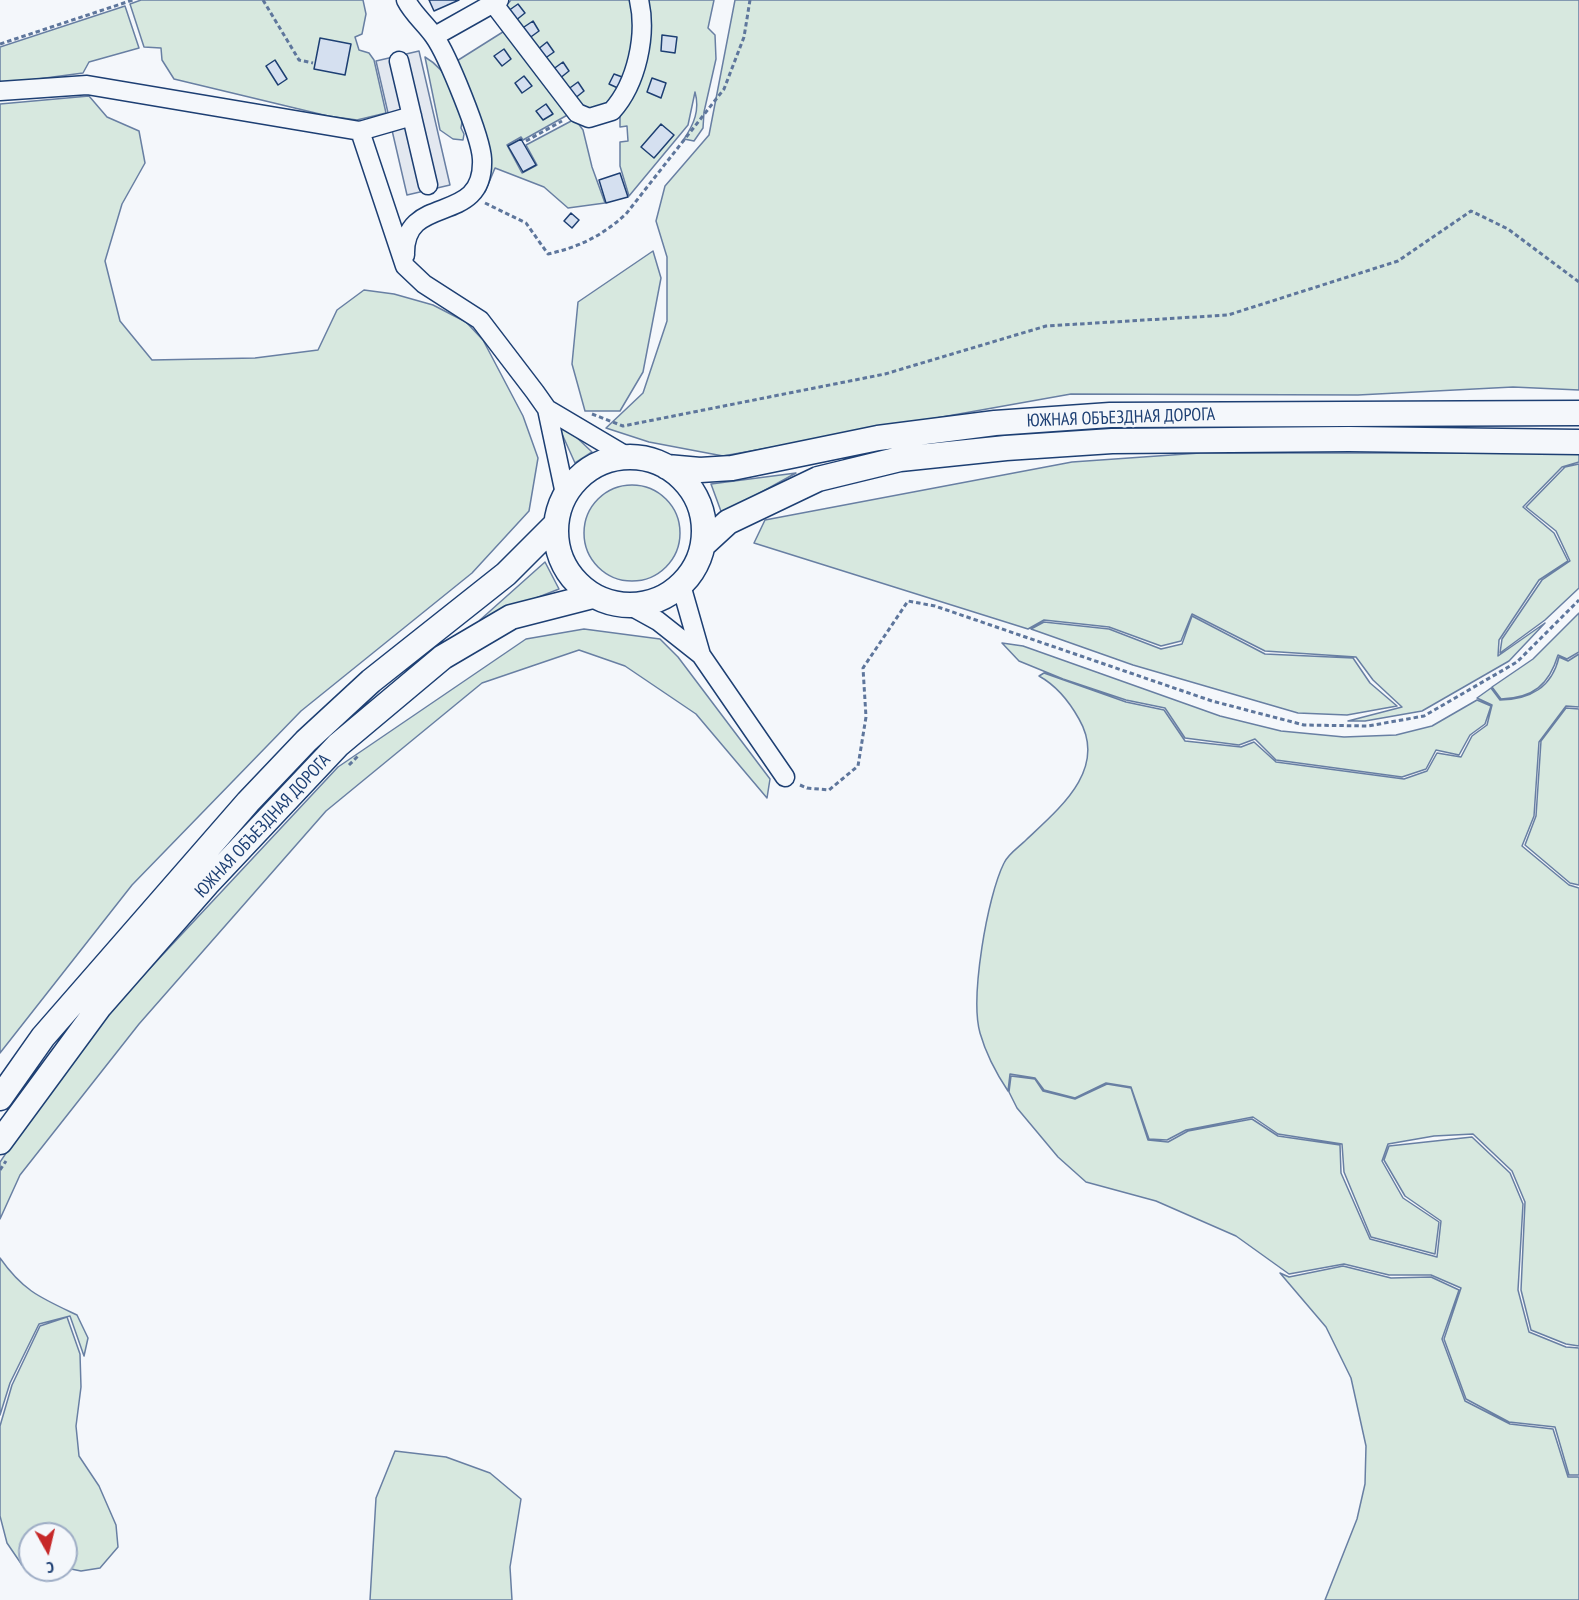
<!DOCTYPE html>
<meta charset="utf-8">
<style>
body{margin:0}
#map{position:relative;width:1579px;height:1600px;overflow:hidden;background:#f4f7fb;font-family:"PT Sans Narrow",sans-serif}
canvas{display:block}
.north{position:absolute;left:18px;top:1522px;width:60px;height:60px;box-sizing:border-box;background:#f4f7fb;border:2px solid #9eadc5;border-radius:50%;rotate:172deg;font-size:16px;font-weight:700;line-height:24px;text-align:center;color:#1d3f73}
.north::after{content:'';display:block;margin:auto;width:21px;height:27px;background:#c62828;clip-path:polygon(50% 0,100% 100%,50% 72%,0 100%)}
</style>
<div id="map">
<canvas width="1579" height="1600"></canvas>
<div class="north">С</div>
</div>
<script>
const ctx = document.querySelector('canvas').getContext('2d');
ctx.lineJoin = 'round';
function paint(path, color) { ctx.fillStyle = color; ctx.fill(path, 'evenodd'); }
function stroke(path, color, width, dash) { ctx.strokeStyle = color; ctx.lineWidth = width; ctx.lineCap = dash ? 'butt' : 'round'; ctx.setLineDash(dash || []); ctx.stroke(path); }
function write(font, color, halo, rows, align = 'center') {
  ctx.font = font + ' "PT Sans Narrow",sans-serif'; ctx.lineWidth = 4.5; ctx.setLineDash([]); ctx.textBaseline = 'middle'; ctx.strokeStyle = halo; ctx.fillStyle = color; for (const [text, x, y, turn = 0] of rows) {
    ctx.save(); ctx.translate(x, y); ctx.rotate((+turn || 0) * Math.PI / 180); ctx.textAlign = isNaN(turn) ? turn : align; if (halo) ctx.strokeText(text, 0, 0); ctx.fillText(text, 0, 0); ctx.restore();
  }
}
const green = new Path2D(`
 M 141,0 L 363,0 L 366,14 L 362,34 L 355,37 L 359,50 L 369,53 L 374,60 L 386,113 L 357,120 L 328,116 L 174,79 L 162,60 L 161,48 L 144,47 L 130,4 Z
 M 511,0 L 635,0 L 638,36 L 613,103 L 589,109 L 582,107 L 505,7 Z
 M 645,0 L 714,0 L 708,28 L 715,35 L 716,59 L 704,112 L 703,128 L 694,141 L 684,139 C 694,124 700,110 695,92 L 688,125 L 629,196 L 620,166 L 620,142 L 628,141 L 627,126 L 620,127 L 620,115 Z
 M 735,0 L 1579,0 L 1579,390 L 1513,387 L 1358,395 L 1071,394 L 723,456 L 649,442 L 606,428 L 643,393 L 667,321 L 667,257 L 656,221 L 665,186 L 709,135 Z
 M 125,6 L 139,48 L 89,62 L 83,73 L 0,84 L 0,47 Z
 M 506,30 L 571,113 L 523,140 L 521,137 L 507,145 L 522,173 L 537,165 L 526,145 L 575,119 L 583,130 L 592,167 L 605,203 L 568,208 L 544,187 L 495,168 L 485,192 L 483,190 L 452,64 Z
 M 425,57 C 446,69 467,104 461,128 L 464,134 L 463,140 L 453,139 L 440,130 Z
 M 89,96 L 107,117 L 139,131 L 145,163 L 122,204 L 105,261 L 120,321 L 152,360 L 255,358 L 318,350 L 337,310 L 364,290 L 394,294 L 433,305 L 466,322 L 483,340 L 523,416 L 538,458 L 529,511 L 472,573 L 301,711 L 132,885 L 0,1053 L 0,104 Z
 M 653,251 L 661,278 L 643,372 L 620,411 L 585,411 L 572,364 L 578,302 Z
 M 554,416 L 592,452 L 575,463 Z
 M 1200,453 L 1579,453 L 1579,462 L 1562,467 L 1523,507 L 1554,533 L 1568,561 L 1539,580 L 1499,640 L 1498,656 L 1545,623 L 1509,661 L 1422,711 L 1365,721 L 1348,721 L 1402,707 L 1373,680 L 1356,657 L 1265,651 L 1192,614 L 1181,641 L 1161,646 L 1109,627 L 1044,620 L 1028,629 L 754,543 L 765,520 L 1072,462 Z
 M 1579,464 L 1579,588 L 1545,620 L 1500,653 L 1502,639 L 1542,580 L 1570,561 L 1556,531 L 1526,507 L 1565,467 Z
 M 796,473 L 722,514 L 711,484 Z
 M584 533a48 48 0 1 1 96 0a48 48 0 1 1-96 0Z
 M 545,562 L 559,589 L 480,620 Z
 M 1579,613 L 1579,652 L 1567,659 L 1558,655 C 1549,685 1533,698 1501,699 L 1492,687 L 1533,659 Z
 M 1192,616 L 1265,654 L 1353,658 L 1370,683 L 1397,706 L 1347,715 L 1298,713 L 1133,665 L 1031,629 L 1044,622 L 1109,629 L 1161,649 L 1182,644 Z
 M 584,629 L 660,639 L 678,657 L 770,779 L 767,798 L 696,714 L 625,666 L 579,650 L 482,683 L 326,811 L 139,1024 L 20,1175 L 0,1219 L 0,1162 L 81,1042 L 338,767 L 526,639 Z
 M 1002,643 L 1023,646 L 1220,716 L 1281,731 L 1344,737 L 1396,735 L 1432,726 L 1477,700 L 1491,706 L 1485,724 L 1470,735 L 1459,755 L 1436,750 L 1426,769 L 1402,777 L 1276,760 L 1255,739 L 1239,745 L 1185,738 L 1165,708 L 1126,700 L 1063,679 L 1019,661 Z
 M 1579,654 L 1579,707 L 1566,706 L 1539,742 L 1534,816 L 1522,846 L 1569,885 L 1579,888 L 1579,1346 L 1566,1344 L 1531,1330 L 1521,1290 L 1525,1202 L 1512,1171 L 1473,1134 L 1434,1136 L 1388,1144 L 1382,1161 L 1403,1198 L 1439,1222 L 1435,1254 L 1371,1237 L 1344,1172 L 1342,1144 L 1278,1134 L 1253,1117 L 1186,1130 L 1167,1140 L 1149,1139 L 1131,1087 L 1106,1083 L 1075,1098 L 1044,1090 L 1035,1078 L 1010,1074 L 1008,1091 C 996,1073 986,1054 980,1033 C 970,998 987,897 1004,863 C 1008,854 1019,847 1026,840 C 1060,808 1108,769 1079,719 C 1069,701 1057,686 1039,676 L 1044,673 L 1126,702 L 1164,710 L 1185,741 L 1241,747 L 1254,742 L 1276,762 L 1404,779 L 1427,771 L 1437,753 L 1461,757 L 1472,736 L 1487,725 L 1492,705 L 1477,698 L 1491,688 L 1500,700 C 1530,700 1552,687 1559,657 L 1568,661 Z
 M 1566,708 L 1579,709 L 1579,885 L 1570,883 L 1525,845 L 1536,816 L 1541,741 Z
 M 1011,1076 L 1035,1079 L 1043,1091 L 1075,1099 L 1107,1084 L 1131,1088 L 1148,1140 L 1168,1142 L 1188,1131 L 1252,1119 L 1278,1136 L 1340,1145 L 1341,1173 L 1370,1239 L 1437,1257 L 1441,1221 L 1405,1196 L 1384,1160 L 1389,1146 L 1472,1137 L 1510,1173 L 1523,1204 L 1518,1290 L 1529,1332 L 1566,1347 L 1579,1348 L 1579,1475 L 1569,1475 L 1555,1427 L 1509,1422 L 1466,1399 L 1444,1339 L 1461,1288 L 1431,1275 L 1389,1275 L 1344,1264 L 1289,1274 L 1236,1236 L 1156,1201 L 1086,1182 L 1058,1157 L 1017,1108 L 1009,1092 Z
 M 0,1258 C 23,1291 41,1298 77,1315 L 88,1338 L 84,1356 L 70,1316 L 39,1324 L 10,1383 L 0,1415 Z
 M 1343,1266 L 1391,1278 L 1431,1277 L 1459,1290 L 1442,1339 L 1465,1401 L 1510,1424 L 1553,1429 L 1568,1477 L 1579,1477 L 1579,1600 L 1325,1600 L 1357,1519 L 1365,1484 L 1366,1446 L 1351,1378 L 1326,1327 L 1280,1273 L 1289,1277 Z
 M 67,1317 L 80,1354 L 81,1387 L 76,1426 L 79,1456 L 99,1486 L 116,1525 L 118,1547 L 100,1568 L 81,1571 L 66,1568 L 66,1534 L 30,1534 L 30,1566 L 22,1565 L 7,1543 L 0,1516 L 0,1426 L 12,1385 L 40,1326 Z
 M 395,1451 L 446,1457 L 490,1473 L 521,1499 L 510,1567 L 512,1600 L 370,1600 L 376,1498 Z`);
const parking = new Path2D(`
 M 419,51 L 450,185 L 407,195 L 376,61 Z`);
const building = new Path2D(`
 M 429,0 L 459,0 L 434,11 Z
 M 518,4 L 525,13 L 515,21 L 508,11 Z
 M 533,21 L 539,31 L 528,39 L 521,29 Z
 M 662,35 L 677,37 L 675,53 L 661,51 Z
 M 320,38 L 351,44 L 345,75 L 314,69 Z
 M 547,42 L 554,52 L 544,59 L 537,50 Z
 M 504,49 L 511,59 L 502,66 L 494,56 Z
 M 275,60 L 287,79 L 278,85 L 266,66 Z
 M 563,62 L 569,71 L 559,79 L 552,70 Z
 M 614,74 L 625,78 L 620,89 L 609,84 Z
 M 524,76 L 532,86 L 522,93 L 515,83 Z
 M 652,78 L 666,83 L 661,98 L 647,92 Z
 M 578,82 L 584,91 L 574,99 L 567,90 Z
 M 546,104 L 553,114 L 543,120 L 536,111 Z
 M 661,124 L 674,135 L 654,158 L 641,147 Z
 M 521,139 L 536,165 L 523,172 L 508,146 Z
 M 620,173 L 628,197 L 606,203 L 599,180 Z
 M 571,213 L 579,220 L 572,228 L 564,221 Z`);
const path = new Path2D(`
 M 263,0 L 299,60 L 313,63
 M 0,44 L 133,0
 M 526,141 L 562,121
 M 485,203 L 526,223 L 548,254 C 579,247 602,236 626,214 L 724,89 L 744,37 L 750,0
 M 592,414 L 623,426 L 885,374 L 1046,326 L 1228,315 L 1398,261 L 1471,211 L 1508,229 L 1579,282
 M 349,765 L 359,755
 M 800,785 L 807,788 L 829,790 L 858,766 L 866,717 L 863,668 L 908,601 L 935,606 L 1212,701 L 1304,725 L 1368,726 L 1424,716 L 1517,662 L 1579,600
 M 0,1170 L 6,1161`);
const minor = new Path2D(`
 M 493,3 L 577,113 L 589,118 L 612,111 C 637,83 647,35 639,0
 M 435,36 L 499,0
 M 399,61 L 428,185
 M 0,91 L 87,85 L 360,131 L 405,266 L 424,284 L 480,320 L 535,392 L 547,409 L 565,494
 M 360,131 L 412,116
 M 405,255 C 403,191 485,228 482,159 C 481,137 447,54 434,36 C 425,23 413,14 406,0
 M 547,409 L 628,457
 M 681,585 L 701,655
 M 629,605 L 658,621 L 701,655 L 785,777`);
const major = new Path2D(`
 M556 531a74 74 0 1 1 148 0a74 74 0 1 1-148 0Z
 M 667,467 L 700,470 L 732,468 L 878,438 L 995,423 L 1110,415 L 1579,413
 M 703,545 L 728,522 L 818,479 L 900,459 L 1006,448 L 1112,441 L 1349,439 L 1579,442
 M 0,1098 L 43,1037 L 248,802 L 306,741 L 371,681 L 506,574 L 555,525
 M 0,1142 L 100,1006 L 207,884 L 338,745 L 443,657 L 511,617 L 593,596`);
const streetNames = [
 ["ЮЖНАЯ ОБЪЕЗДНАЯ ДОРОГА",1121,418,-2],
 ["ЮЖНАЯ ОБЪЕЗДНАЯ ДОРОГА",263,826,-47]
];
paint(green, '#d7e8df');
stroke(green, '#687fa3', 1.5);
paint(parking, '#e3e8f0');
stroke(parking, '#687fa3', 1.5);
paint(building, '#d5e0f0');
stroke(building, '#1d3f73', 1.5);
stroke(minor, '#1d3f73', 21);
stroke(major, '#1d3f73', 27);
stroke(path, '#5e769c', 3, [4.5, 3]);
stroke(minor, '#f4f7fb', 18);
stroke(major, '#f4f7fb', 24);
write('18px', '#1d3f73', '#f4f7fb', streetNames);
</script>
